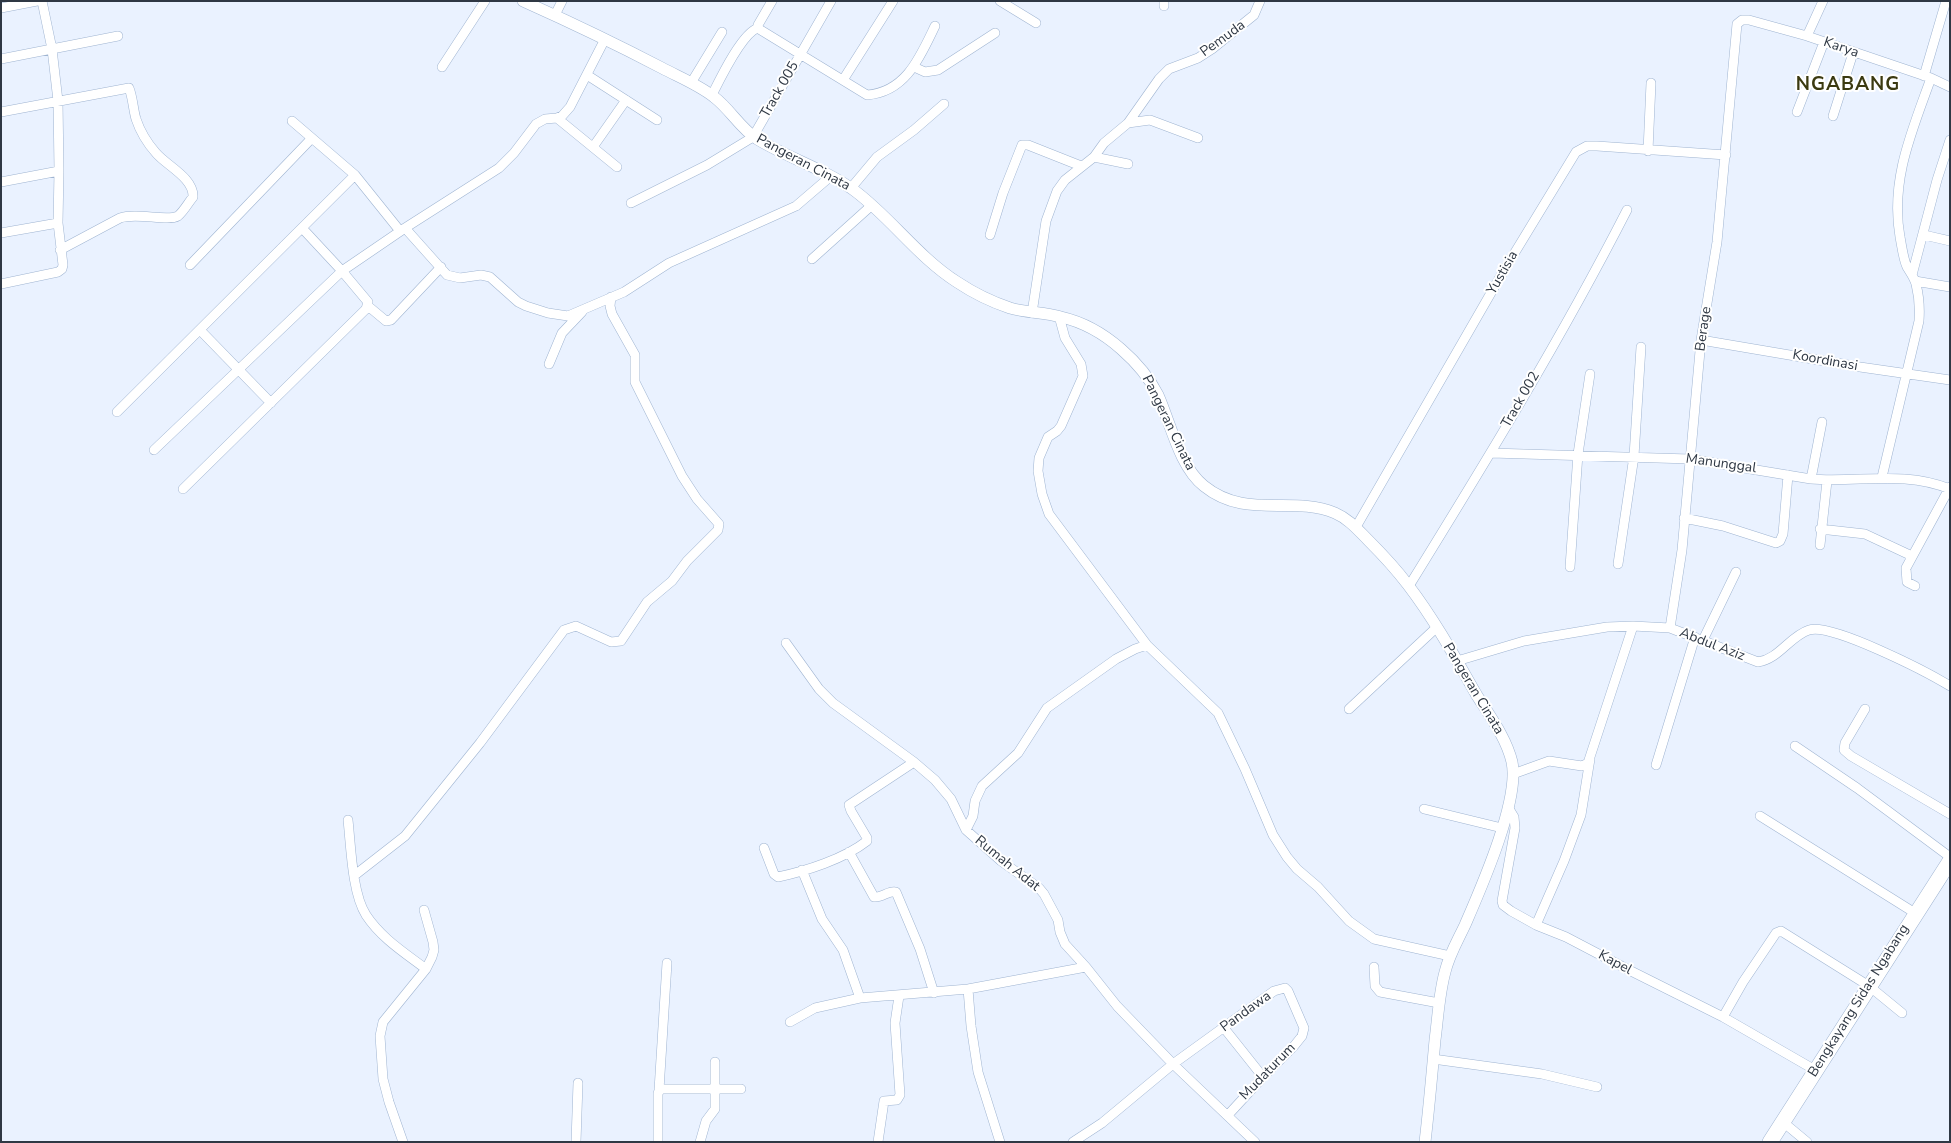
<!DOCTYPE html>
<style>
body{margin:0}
#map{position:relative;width:1951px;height:1143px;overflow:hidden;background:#eaf2ff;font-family:"Nunito Sans",sans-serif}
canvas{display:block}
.frame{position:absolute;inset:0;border:2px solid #2f3844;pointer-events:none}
</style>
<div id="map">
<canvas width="1951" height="1143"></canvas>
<div class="frame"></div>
</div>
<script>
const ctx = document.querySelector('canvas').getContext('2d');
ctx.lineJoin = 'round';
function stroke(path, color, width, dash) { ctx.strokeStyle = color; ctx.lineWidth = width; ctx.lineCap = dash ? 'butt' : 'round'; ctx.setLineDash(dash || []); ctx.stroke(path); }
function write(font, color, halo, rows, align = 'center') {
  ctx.font = font + ' "Nunito Sans",sans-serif'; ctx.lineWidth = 4; ctx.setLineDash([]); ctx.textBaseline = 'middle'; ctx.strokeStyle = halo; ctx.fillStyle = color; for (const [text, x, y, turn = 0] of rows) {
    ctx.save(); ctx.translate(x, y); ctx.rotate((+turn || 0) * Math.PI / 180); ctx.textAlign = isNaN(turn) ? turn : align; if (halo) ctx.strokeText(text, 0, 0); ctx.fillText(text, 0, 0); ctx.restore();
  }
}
const minor = new Path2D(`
 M 772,1 L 758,25 L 759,29 L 867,95 C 906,92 920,57 935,26
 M 1000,1 L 1036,23
 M 1164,1 L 1164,6
 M 1,8 L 37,1
 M 555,15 L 562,1
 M 1807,36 L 1823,1
 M 1,59 L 118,36
 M 442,67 L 485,1
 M 914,67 L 925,72 L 938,70 L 995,33
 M 587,75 L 657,120
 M 1924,76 L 1946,1
 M 843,80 L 893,1
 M 691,83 L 722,32
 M 712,95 C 720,79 742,33 758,28
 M 1,112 L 129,88 C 133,98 133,109 136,119 C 140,131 148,144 156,153 C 167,166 194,178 193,197 C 188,203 184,211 178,216 C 167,222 137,212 120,218 L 60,250
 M 1797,112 L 1824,42
 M 1833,116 L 1853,53
 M 557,118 L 617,167
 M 292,121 L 355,175 L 400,231
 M 1128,123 L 1150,120 L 1198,138
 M 593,147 L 626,100
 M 1648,151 L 1651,83
 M 1094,157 L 1128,164
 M 1,182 L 59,171
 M 851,188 L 877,157 L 914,130 L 944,104
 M 631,203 L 707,165 L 753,137 L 831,1
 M 405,228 L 447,275 L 460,278 L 481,275 L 490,277 L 518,302 L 526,306 L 548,313 L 568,316 L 624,292 L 669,263 L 796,206 L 831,176
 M 1,233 L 58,223
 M 990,235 L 1003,193 L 1022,145 L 1028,145 L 1081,166
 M 1924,235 L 1950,241
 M 812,259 L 872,205
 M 190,265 L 312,138
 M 1912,275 L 1937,180 L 1950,140
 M 1915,281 L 1950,287
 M 1,284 L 58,272 L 62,269 L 63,265 L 58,223 L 59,171 L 58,101 L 52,49 L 42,1
 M 368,306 L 386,321 L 391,320 L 441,267
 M 1032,313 L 1046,221 L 1057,191 L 1065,180 L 1094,157 L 1104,143 L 1128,123 L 1159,79 L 1169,69 L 1198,58 L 1212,49 L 1254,15 L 1260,1
 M 1059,316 L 1065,338 L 1081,364 L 1083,376 L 1061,426 L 1057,431 L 1048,437 L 1039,458 L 1038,471 L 1042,494 L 1049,514 L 1147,645
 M 200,330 L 271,403
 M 1701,340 L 1860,367 L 1950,380
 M 549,364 L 562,333 L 582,312
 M 117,412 L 355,175
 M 154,450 L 342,271 L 405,228 L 499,168 L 514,153 L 536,124 L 545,119 L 557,118 L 562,116 L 570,107 L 605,39
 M 1491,453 L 1690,459 L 1811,479 C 1858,483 1904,470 1950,489
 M 1882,477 L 1919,321 C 1920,308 1919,296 1916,284 C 1914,277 1910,272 1907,267 C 1903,258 1902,247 1900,237 C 1890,180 1912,131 1931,78
 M 1811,479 L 1822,422
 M 183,489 L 366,309 L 368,302 L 342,271 L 302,228
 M 1684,518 L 1723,526 L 1776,543 L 1780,541 L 1783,534 L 1788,475
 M 1356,527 L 1503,272 L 1576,152 L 1587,146 L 1597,146 L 1726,155
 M 1820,529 L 1865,534 L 1912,556
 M 1820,545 L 1827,481
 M 1618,564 L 1634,456 L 1641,347
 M 1570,567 L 1578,454 L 1590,374
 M 1409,586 C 1485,463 1561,339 1627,210
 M 1915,586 L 1907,582 L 1906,568 L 1950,487
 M 1670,628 L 1682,550 L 1701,340 L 1717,242 L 1737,24 L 1742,20 L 1749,20 L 1807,36 L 1931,78 L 1950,87
 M 1703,640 L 1736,572
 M 786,643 L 819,689 L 833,703 L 914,762 L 935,780 L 951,799 L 966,830 L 1001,861 L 1039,888 L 1044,894 L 1058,920 L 1060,932 L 1065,944 L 1086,967 L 1117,1006 L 1173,1064 L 1255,1142
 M 1457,661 L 1524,641 L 1607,627 L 1633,626 L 1670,628 L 1758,662 C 1779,659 1790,636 1809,630 C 1832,623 1927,672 1950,686
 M 1349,709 L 1436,628
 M 1865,709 L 1845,743 L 1844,750 L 1851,756 L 1950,814
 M 1795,746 L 1857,788 L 1950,857
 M 1656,765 L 1695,637
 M 1513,774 L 1549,761 L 1582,766 L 1588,763 L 1633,626
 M 1508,807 L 1514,817 L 1515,828 L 1502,901 L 1503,905 L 1511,911 L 1536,925 L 1566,937 L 1629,970 L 1723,1017 L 1815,1070
 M 1424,809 L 1502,828
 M 1760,816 L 1915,913
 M 348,820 C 351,847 352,893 366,915 C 381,938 405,953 426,969
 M 966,830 L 973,816 L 975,801 L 982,786 L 1018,753 L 1047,708 L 1116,659 L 1135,649 L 1147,645 L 1218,713 L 1245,769 L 1273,835 L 1287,857 L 1297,869 L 1318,887 L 1349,921 L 1374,939 L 1450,956
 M 764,848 L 774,874 L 778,877 C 806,871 844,859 867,841 L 867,838 L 851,811 L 849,805 L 914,762
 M 849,852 L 874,897 C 882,898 889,890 896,892 L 920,949 L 934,993
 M 802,870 L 822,919 L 843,950 L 860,998
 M 355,875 L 405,836 L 480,743 L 564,630 L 576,626 L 611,642 L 621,641 L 647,602 L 672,581 L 687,561 L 718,530 L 719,524 L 697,499 L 682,476 L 635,382 L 635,355 L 612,314 L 610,306 L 611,297
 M 1536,925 L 1564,861 L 1581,815 L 1590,759
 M 1374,967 L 1375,986 L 1380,992 L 1439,1003
 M 968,989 L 971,1026 L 978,1072 L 1000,1142
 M 1723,1017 L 1743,982 L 1776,933 L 1781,931 L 1869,986 L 1902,1013
 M 790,1022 L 815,1008 L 860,998 L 968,989 L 1086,967
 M 1224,1028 L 1263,1077
 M 1433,1059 L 1542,1074 L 1597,1087
 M 659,1090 L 667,963
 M 1783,1122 L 1807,1142
 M 403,1142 L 389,1102 L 383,1079 L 380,1036 L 383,1022 L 426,969 L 432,957 L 434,950 L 433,942 L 424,910
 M 576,1142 L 578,1083
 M 658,1142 L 658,1093 L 661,1089 L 741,1089
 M 700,1142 L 706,1121 L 715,1109 L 715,1062
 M 878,1142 L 884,1101 L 897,1100 L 900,1095 L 895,1023 L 899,996
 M 1073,1142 L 1102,1123 L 1173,1064 L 1274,991 L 1285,988 L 1288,991 L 1304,1028 L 1302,1036 L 1294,1046 L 1263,1077 L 1228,1115`);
const tertiary = new Path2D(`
 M 523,1 C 570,22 616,44 662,68 C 679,77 699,85 714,97 C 730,109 740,128 757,139 C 788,158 825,169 855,191 C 891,218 918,257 957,282 C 972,292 992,302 1010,308 C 1027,313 1044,312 1061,317 C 1083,322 1104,334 1121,349 C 1136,362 1149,377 1158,395 C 1171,424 1179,466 1204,486 C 1246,520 1292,495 1335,513 C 1349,519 1358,530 1368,540 C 1382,554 1396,569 1408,585 C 1434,619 1455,657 1476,694 C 1489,715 1506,737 1512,762 C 1520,800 1481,888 1465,925 C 1458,940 1449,955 1445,972 C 1439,994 1438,1017 1435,1040 C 1432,1074 1429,1108 1425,1142`);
const trunk = new Path2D(`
 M 1770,1142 L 1950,861`);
const streetNames = [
 ["Pemuda",1223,39,-36],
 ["Karya",1841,48,19],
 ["Track 005",780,90,-60],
 ["Pangeran Cinata",803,163,28],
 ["Yustisia",1503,273,-60],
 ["Berage",1704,329,-82],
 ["Koordinasi",1825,361,10],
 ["Track 002",1521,400,-60],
 ["Pangeran Cinata",1168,423,64],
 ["Manunggal",1721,464,8],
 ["Abdul Aziz",1712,645,21],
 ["Pangeran Cinata",1473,689,59],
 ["Rumah Adat",1007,864,39],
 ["Kapel",1615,963,28],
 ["Bengkayang Sidas Ngabang",1859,1001,-58],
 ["Pandawa",1246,1012,-36],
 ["Mudaturum",1268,1072,-46]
];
const districtNames = [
 ["NGABANG",1848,85]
];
stroke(minor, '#9fb4d1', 10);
stroke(tertiary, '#9fb4d1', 12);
stroke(trunk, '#9fb4d1', 16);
stroke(minor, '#fff', 9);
stroke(tertiary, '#fff', 11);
stroke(trunk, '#fff', 15);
write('14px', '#2f3844', '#fff', streetNames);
ctx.letterSpacing = '1px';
write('bold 19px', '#3b3a11', '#fff', districtNames);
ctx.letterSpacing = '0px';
</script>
